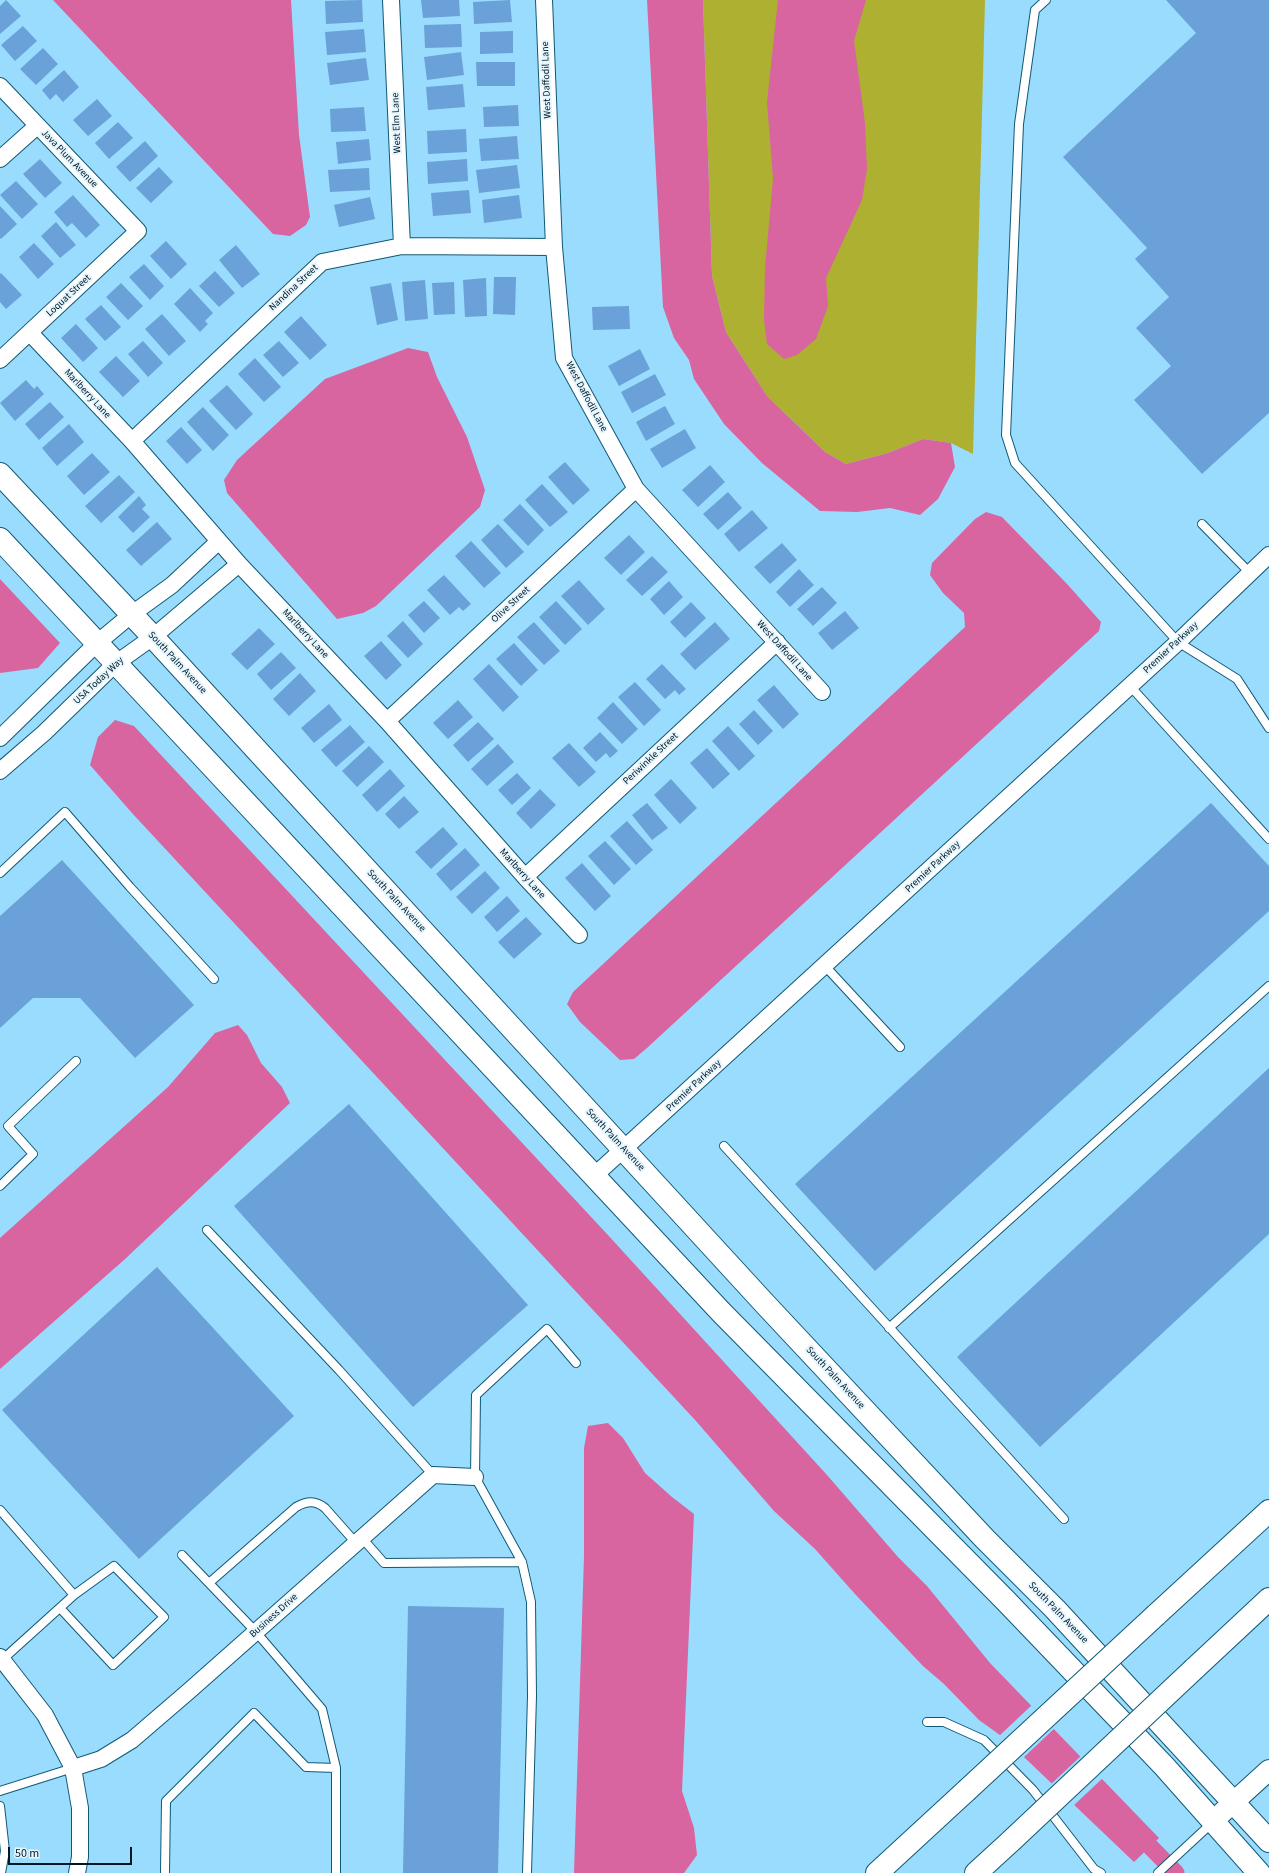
<!DOCTYPE html>
<style>
body{margin:0}
#map{position:relative;width:1269px;height:1873px;overflow:hidden;background:#9adcfd;font-family:"Source Sans 3",sans-serif}
canvas{display:block}
.scale{position:absolute;left:8px;top:1847px;width:124px;height:18px;box-sizing:border-box;border:2px solid #001823;border-top:0;padding-left:5px;font-size:12px;line-height:14px;white-space:nowrap;color:#001823;-webkit-text-stroke:3px #e6f6fe;paint-order:stroke}
</style>
<div id="map">
<canvas width="1269" height="1873"></canvas>
<div class="scale">50 m</div>
</div>
<script>
const ctx = document.querySelector('canvas').getContext('2d');
ctx.lineJoin = 'round';
function paint(path, color) { ctx.fillStyle = color; ctx.fill(path, 'evenodd'); }
function stroke(path, color, width, dash) { ctx.strokeStyle = color; ctx.lineWidth = width; ctx.lineCap = dash ? 'butt' : 'round'; ctx.setLineDash(dash || []); ctx.stroke(path); }
function write(font, color, halo, rows, align = 'center') {
  ctx.font = font + ' "Source Sans 3",sans-serif'; ctx.lineWidth = 4; ctx.setLineDash([]); ctx.textBaseline = 'middle'; ctx.strokeStyle = halo; ctx.fillStyle = color; for (const [text, x, y, turn = 0] of rows) {
    ctx.save(); ctx.translate(x, y); ctx.rotate((+turn || 0) * Math.PI / 180); ctx.textAlign = isNaN(turn) ? turn : align; if (halo) ctx.strokeText(text, 0, 0); ctx.fillText(text, 0, 0); ctx.restore();
  }
}
const green = new Path2D(`
 M 703,0 L 985,0 L 973,454 L 951,443 L 923,439 L 888,453 L 846,464 L 825,452 L 767,396 L 726,332 L 712,276 Z`);
const water = new Path2D(`
 M 53,0 L 291,0 L 299,135 L 310,217 L 306,225 L 290,236 L 273,234 Z
 M 647,0 L 703,0 L 712,276 L 726,332 L 767,396 L 825,452 L 846,464 L 888,453 L 923,439 L 951,443 L 955,467 L 938,499 L 920,515 L 890,508 L 857,512 L 820,511 L 762,463 L 724,424 L 694,379 L 689,360 L 674,338 L 663,307 Z
 M 778,0 L 866,0 L 854,41 L 865,123 L 867,169 L 862,200 L 826,278 L 828,306 L 816,339 L 797,355 L 784,359 L 767,344 L 764,320 L 765,268 L 773,179 L 767,102 Z
 M 408,348 L 428,352 L 437,377 L 467,437 L 485,490 L 480,507 L 376,606 L 363,613 L 337,619 L 227,493 L 224,480 L 237,460 L 325,379 Z
 M 986,512 L 1002,517 L 1068,585 L 1101,622 L 1099,631 L 647,1048 L 634,1059 L 620,1060 L 580,1022 L 567,1004 L 573,992 L 965,627 L 964,613 L 943,593 L 930,575 L 932,563 L 975,519 Z
 M 0,579 L 60,643 L 38,668 L 0,673 Z
 M 115,720 L 134,726 L 607,1234 L 827,1475 L 898,1557 L 927,1586 L 990,1663 L 1159,1838 L 1134,1862 L 1004,1738 L 979,1720 L 944,1684 L 923,1666 L 855,1594 L 815,1549 L 774,1511 L 696,1421 L 132,813 L 90,765 L 98,737 Z
 M 238,1025 L 247,1035 L 261,1063 L 282,1087 L 290,1103 L 124,1260 L 0,1369 L 0,1238 L 168,1087 L 215,1033 Z
 M 608,1423 L 623,1438 L 645,1473 L 672,1497 L 694,1514 L 682,1791 L 694,1828 L 697,1855 L 684,1873 L 574,1873 L 584,1556 L 584,1448 L 588,1426 Z`);
const pier = new Path2D(`
 M 1033,1704 L 1056,1727 L 1022,1759 L 998,1737 Z
 M 1082,1755 L 1104,1777 L 1072,1807 L 1049,1786 Z`);
const canal = new Path2D(`
 M 1134,1830 L 1176,1873`);
const building = new Path2D(`
 M 6,0 L 21,16 L 0,34 L 0,6 Z
 M 362,0 L 363,22 L 326,24 L 325,1 Z
 M 421,0 L 459,0 L 460,16 L 423,18 Z
 M 510,0 L 512,22 L 474,24 L 473,2 Z
 M 1166,0 L 1269,0 L 1269,413 L 1202,474 L 1134,400 L 1171,366 L 1136,328 L 1169,297 L 1135,259 L 1147,248 L 1063,157 L 1196,33 Z
 M 461,24 L 462,47 L 425,48 L 424,25 Z
 M 23,26 L 37,41 L 15,61 L 1,45 Z
 M 364,29 L 366,52 L 327,55 L 325,32 Z
 M 513,31 L 513,53 L 480,54 L 480,32 Z
 M 43,48 L 58,64 L 36,85 L 20,69 Z
 M 461,52 L 464,75 L 427,80 L 424,57 Z
 M 366,58 L 369,80 L 330,85 L 327,63 Z
 M 476,62 L 515,62 L 515,86 L 477,86 Z
 M 64,70 L 79,87 L 63,102 L 56,94 L 50,100 L 42,90 Z
 M 463,84 L 465,107 L 428,110 L 426,87 Z
 M 97,99 L 112,116 L 88,136 L 73,120 Z
 M 518,105 L 519,126 L 484,127 L 483,107 Z
 M 364,107 L 366,131 L 331,132 L 330,109 Z
 M 118,122 L 133,138 L 109,159 L 95,143 Z
 M 466,129 L 467,152 L 428,154 L 427,131 Z
 M 517,136 L 519,159 L 481,161 L 479,139 Z
 M 369,139 L 371,160 L 338,164 L 336,142 Z
 M 145,141 L 158,156 L 130,182 L 116,167 Z
 M 40,159 L 62,183 L 45,198 L 23,174 Z
 M 467,159 L 468,181 L 428,184 L 427,162 Z
 M 517,165 L 520,188 L 479,193 L 476,170 Z
 M 159,167 L 173,182 L 151,203 L 136,188 Z
 M 369,168 L 370,190 L 330,192 L 328,170 Z
 M 16,181 L 38,204 L 22,219 L 0,195 Z
 M 469,190 L 471,213 L 433,216 L 431,193 Z
 M 73,195 L 100,225 L 86,238 L 72,223 L 67,227 L 54,212 Z
 M 519,195 L 522,218 L 484,223 L 482,200 Z
 M 370,197 L 375,219 L 339,227 L 334,205 Z
 M 0,206 L 17,224 L 1,239 L 0,238 Z
 M 56,222 L 76,245 L 60,258 L 41,236 Z
 M 166,241 L 187,264 L 171,279 L 150,256 Z
 M 34,243 L 54,264 L 38,279 L 19,257 Z
 M 236,245 L 260,274 L 242,288 L 219,260 Z
 M 144,264 L 164,286 L 150,300 L 129,277 Z
 M 215,271 L 235,293 L 219,307 L 199,286 Z
 M 1,273 L 22,295 L 6,309 L 0,302 L 0,274 Z
 M 494,277 L 516,277 L 515,315 L 493,314 Z
 M 486,278 L 487,316 L 465,317 L 463,280 Z
 M 425,280 L 428,319 L 405,321 L 402,282 Z
 M 454,282 L 455,314 L 434,315 L 432,283 Z
 M 121,283 L 143,306 L 128,320 L 106,297 Z
 M 391,283 L 398,320 L 377,325 L 370,287 Z
 M 190,288 L 213,313 L 205,321 L 208,324 L 200,332 L 174,304 Z
 M 101,305 L 121,327 L 105,341 L 85,319 Z
 M 629,306 L 630,329 L 593,330 L 592,307 Z
 M 162,314 L 186,341 L 169,356 L 145,329 Z
 M 301,316 L 327,345 L 310,360 L 284,332 Z
 M 76,324 L 98,348 L 83,362 L 61,338 Z
 M 143,341 L 163,363 L 148,377 L 128,354 Z
 M 279,341 L 299,363 L 283,377 L 263,355 Z
 M 640,349 L 650,369 L 619,386 L 608,366 Z
 M 116,356 L 140,381 L 123,397 L 99,372 Z
 M 255,358 L 281,387 L 264,402 L 238,374 Z
 M 655,374 L 666,395 L 632,413 L 621,392 Z
 M 26,380 L 34,389 L 37,386 L 44,394 L 15,421 L 0,403 Z
 M 227,385 L 253,414 L 236,430 L 209,401 Z
 M 50,402 L 64,417 L 39,440 L 25,424 Z
 M 665,406 L 675,424 L 646,441 L 636,422 Z
 M 203,407 L 229,435 L 213,451 L 187,422 Z
 M 69,424 L 84,442 L 57,466 L 42,448 Z
 M 181,427 L 202,450 L 187,464 L 166,441 Z
 M 685,429 L 696,448 L 662,468 L 650,449 Z
 M 92,453 L 110,472 L 84,495 L 67,476 Z
 M 565,462 L 590,490 L 573,505 L 548,477 Z
 M 710,465 L 725,482 L 698,507 L 682,490 Z
 M 119,475 L 135,492 L 101,523 L 85,506 Z
 M 542,484 L 568,512 L 550,527 L 525,500 Z
 M 728,492 L 742,508 L 718,530 L 703,514 Z
 M 139,496 L 146,505 L 142,509 L 150,517 L 133,533 L 118,517 Z
 M 520,504 L 544,530 L 528,546 L 503,520 Z
 M 752,510 L 768,528 L 739,552 L 724,534 Z
 M 157,522 L 172,539 L 141,566 L 126,550 Z
 M 498,524 L 524,552 L 506,568 L 481,540 Z
 M 629,535 L 645,552 L 621,575 L 604,558 Z
 M 471,541 L 501,573 L 484,588 L 455,556 Z
 M 782,543 L 797,560 L 770,584 L 754,567 Z
 M 652,556 L 668,572 L 642,596 L 626,580 Z
 M 799,569 L 814,585 L 790,607 L 776,592 Z
 M 444,575 L 471,604 L 463,611 L 459,607 L 450,615 L 427,590 Z
 M 579,580 L 605,609 L 588,625 L 561,596 Z
 M 669,581 L 683,597 L 664,615 L 650,599 Z
 M 822,587 L 837,603 L 813,626 L 797,609 Z
 M 424,601 L 440,618 L 424,633 L 408,615 Z
 M 556,601 L 582,629 L 565,645 L 539,617 Z
 M 691,602 L 706,618 L 685,638 L 670,622 Z
 M 845,611 L 859,628 L 832,650 L 818,633 Z
 M 403,621 L 423,644 L 408,658 L 387,636 Z
 M 534,622 L 560,651 L 544,665 L 517,637 Z
 M 715,622 L 730,639 L 695,670 L 680,654 Z
 M 259,628 L 275,644 L 247,670 L 231,654 Z
 M 381,641 L 402,665 L 386,680 L 364,656 Z
 M 514,643 L 538,670 L 521,686 L 496,659 Z
 M 281,652 L 296,668 L 271,690 L 257,674 Z
 M 489,664 L 519,697 L 503,712 L 473,679 Z
 M 662,664 L 686,689 L 679,695 L 675,690 L 665,699 L 646,679 Z
 M 300,673 L 316,691 L 289,716 L 273,699 Z
 M 635,682 L 661,710 L 644,726 L 618,697 Z
 M 774,685 L 799,714 L 783,729 L 757,700 Z
 M 458,700 L 473,717 L 448,739 L 433,723 Z
 M 613,702 L 638,729 L 622,744 L 597,718 Z
 M 329,704 L 342,720 L 314,743 L 301,728 Z
 M 754,710 L 773,731 L 758,745 L 739,724 Z
 M 478,722 L 494,739 L 468,762 L 453,745 Z
 M 350,725 L 365,742 L 336,767 L 321,750 Z
 M 728,726 L 755,756 L 739,771 L 712,741 Z
 M 600,732 L 618,751 L 610,758 L 606,753 L 596,762 L 583,748 Z
 M 569,743 L 596,772 L 579,787 L 552,758 Z
 M 498,744 L 514,762 L 487,786 L 471,769 Z
 M 369,746 L 384,762 L 357,787 L 342,771 Z
 M 707,748 L 730,774 L 713,789 L 690,763 Z
 M 390,769 L 405,786 L 377,812 L 362,795 Z
 M 517,773 L 531,788 L 512,805 L 498,790 Z
 M 671,779 L 697,808 L 680,824 L 654,795 Z
 M 540,789 L 556,805 L 531,829 L 516,813 Z
 M 404,796 L 419,812 L 399,829 L 385,814 Z
 M 647,803 L 668,828 L 652,840 L 632,815 Z
 M 1211,803 L 1269,866 L 1269,911 L 875,1271 L 795,1184 Z
 M 627,821 L 653,850 L 636,865 L 610,836 Z
 M 443,827 L 458,844 L 431,869 L 415,852 Z
 M 605,841 L 631,869 L 614,885 L 588,856 Z
 M 465,848 L 480,865 L 451,891 L 436,874 Z
 M 62,860 L 194,1005 L 135,1058 L 80,998 L 33,998 L 0,1028 L 0,916 Z
 M 582,863 L 611,896 L 595,911 L 565,878 Z
 M 485,871 L 500,888 L 472,914 L 456,897 Z
 M 507,896 L 520,911 L 497,932 L 484,917 Z
 M 526,917 L 542,934 L 514,959 L 498,942 Z
 M 1269,1068 L 1269,1234 L 1040,1447 L 957,1357 Z
 M 349,1104 L 528,1305 L 413,1407 L 234,1206 Z
 M 157,1267 L 294,1416 L 139,1559 L 2,1410 Z
 M 408,1606 L 504,1608 L 498,1873 L 403,1873 Z`);
const service = new Path2D(`
 M 1046,0 L 1035,10 L 1019,124 L 1006,435 L 1015,463 L 1178,642 L 1237,679 L 1269,728
 M 1202,524 L 1250,573
 M 1130,686 L 1269,839
 M 0,873 L 65,812 L 130,887 L 214,979
 M 825,966 L 900,1047
 M 724,1146 L 1064,1519
 M 0,1186 L 33,1154 L 8,1126 L 76,1061
 M 207,1230 L 339,1370 L 433,1475
 M 889,1328 L 1269,986
 M 0,1510 L 74,1595
 M 362,1538 L 384,1563 L 522,1562
 M 182,1555 L 256,1632 L 322,1709 L 336,1768
 M 209,1583 L 296,1507 C 307,1501 315,1500 325,1508 L 356,1543
 M 2,1660 L 74,1595 L 114,1566 L 164,1617 L 113,1665 L 60,1608
 M 927,1722 L 944,1722 L 984,1740 L 1033,1790 L 1094,1869 L 1101,1873
 M 0,1791 L 73,1768
 M 0,1806 L 5,1851 L 1,1873
 M 165,1873 L 166,1801 L 254,1713 L 306,1767 L 336,1768 L 336,1873
 M 527,1873 L 532,1696 L 531,1602 L 522,1562 L 475,1477 L 476,1395 L 547,1329 L 576,1363
 M 1158,1873 L 1213,1822`);
const minor = new Path2D(`
 M 391,0 L 402,246
 M 544,0 L 554,247 L 564,358 L 636,489 L 822,692
 M 0,86 L 138,231 L 0,360
 M 0,159 L 37,126
 M 30,333 L 132,441 L 239,564 L 387,721 L 525,877 L 579,935
 M 132,441 L 322,262 L 402,246 L 554,247
 M 387,721 L 636,489
 M 0,738 L 96,644 L 132,614 L 172,585 L 219,541
 M 0,771 L 44,733 L 115,664 L 153,637 L 239,564
 M 525,877 L 777,642
 M 594,1176 L 1178,642 L 1269,555
 M 0,1657 L 45,1715 L 73,1768 L 80,1808 L 80,1857 L 77,1873
 M 73,1768 L 101,1759 L 132,1740 L 189,1691 L 433,1475 L 475,1477`);
const tertiary = new Path2D(`
 M 1213,1821 L 1269,1770`);
const secondary = new Path2D(`
 M 0,474 L 153,637 L 766,1305 L 985,1539 L 1055,1609 L 1269,1841
 M 0,539 L 721,1312 L 1006,1601 L 1164,1766 L 1259,1873`);
const motorway = new Path2D(`
 M 1156,1615 L 1269,1511
 M 1194,1669 L 1269,1599
 M 877,1873 L 966,1791
 M 976,1873 L 1011,1841`);
const motorwayBridge = new Path2D(`
 M 966,1791 L 1156,1615
 M 1011,1841 L 1194,1669`);
const streetNames = [
 ["West Daffodil Lane",547,80,-92],
 ["West Elm Lane",397,123,-92],
 ["Java Plum Avenue",69,159,46],
 ["Nandina Street",294,288,-43],
 ["Loquat Street",69,296,-43],
 ["Marlberry Lane",87,394,47],
 ["West Daffodil Lane",586,397,62],
 ["Olive Street",511,605,-43],
 ["Marlberry Lane",305,634,47],
 ["Premier Parkway",1171,648,-43],
 ["West Daffodil Lane",784,651,48],
 ["South Palm Avenue",177,663,47],
 ["USA Today Way",99,681,-43],
 ["Periwinkle Street",651,759,-43],
 ["Premier Parkway",933,867,-43],
 ["Marlberry Lane",522,874,48],
 ["South Palm Avenue",396,901,47],
 ["Premier Parkway",694,1086,-43],
 ["South Palm Avenue",615,1140,47],
 ["South Palm Avenue",835,1378,47],
 ["South Palm Avenue",1058,1613,46],
 ["Business Drive",274,1616,-42]
];
paint(green, '#aeb031');
paint(water, '#d864a0');
paint(pier, '#9adcfd');
stroke(canal, '#d864a0', 17);
paint(building, '#6aa1d9');
stroke(service, '#105975', 10);
stroke(minor, '#105975', 18);
stroke(tertiary, '#105975', 22);
stroke(secondary, '#105975', 24);
stroke(motorway, '#105975', 24);
stroke(service, '#fff', 8);
stroke(minor, '#fff', 16);
stroke(tertiary, '#fff', 20);
stroke(secondary, '#fff', 22);
stroke(motorway, '#fff', 22);
stroke(motorwayBridge, '#105975', 24, []);
stroke(motorwayBridge, '#fff', 22);
write('10px', '#001823', '#e6f6fe', streetNames);
</script>
